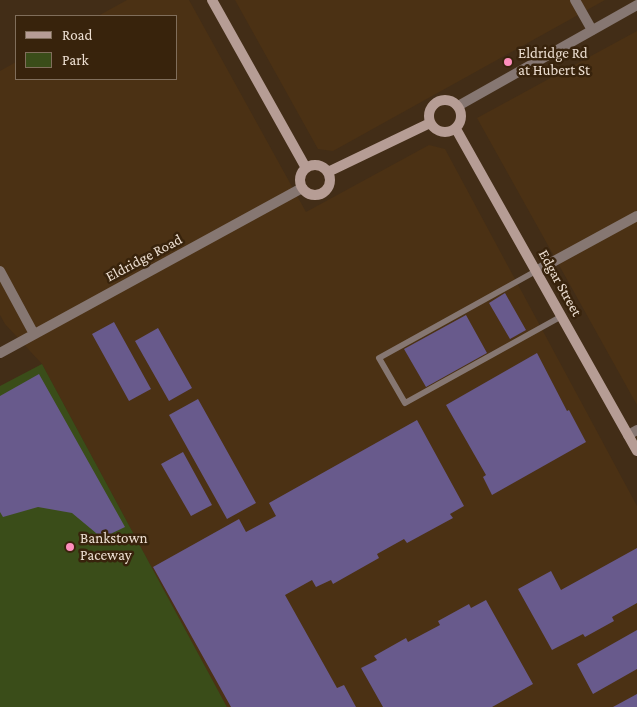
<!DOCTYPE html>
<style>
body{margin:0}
#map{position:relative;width:637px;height:707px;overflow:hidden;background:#422d17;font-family:"Crimson Pro",serif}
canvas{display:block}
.legend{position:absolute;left:15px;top:15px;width:162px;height:65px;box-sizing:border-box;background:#38230c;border:1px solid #806e5b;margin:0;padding:6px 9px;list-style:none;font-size:15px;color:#ecded1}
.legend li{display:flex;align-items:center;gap:10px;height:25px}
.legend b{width:25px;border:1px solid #806e5b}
</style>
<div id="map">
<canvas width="637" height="707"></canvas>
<ul class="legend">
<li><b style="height:6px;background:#b69d95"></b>Road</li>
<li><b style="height:14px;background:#3a4d19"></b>Park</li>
</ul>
</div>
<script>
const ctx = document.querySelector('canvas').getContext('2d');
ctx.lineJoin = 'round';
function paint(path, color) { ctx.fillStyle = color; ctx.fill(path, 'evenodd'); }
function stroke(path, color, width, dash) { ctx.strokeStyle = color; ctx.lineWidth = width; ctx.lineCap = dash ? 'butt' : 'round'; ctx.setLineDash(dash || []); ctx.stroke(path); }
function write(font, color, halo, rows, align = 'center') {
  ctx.font = font + ' "Crimson Pro",serif'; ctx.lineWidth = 5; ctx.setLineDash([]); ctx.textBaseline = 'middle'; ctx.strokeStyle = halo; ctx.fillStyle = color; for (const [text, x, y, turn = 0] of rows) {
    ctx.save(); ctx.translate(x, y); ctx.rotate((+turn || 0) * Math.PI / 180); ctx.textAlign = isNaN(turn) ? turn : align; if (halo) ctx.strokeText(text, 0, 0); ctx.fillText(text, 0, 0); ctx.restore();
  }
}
const built = new Path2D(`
 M 127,0 L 189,0 L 306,212 L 429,145 L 445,149 L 637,506 L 637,707 L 227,707 L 42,364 L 5,324 L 0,315 L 0,71 L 16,62 L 16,79 L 176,79 L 176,16 L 98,16 Z
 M 235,0 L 605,0 L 333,151 L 318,149 Z
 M 637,31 L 637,405 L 477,118 Z`);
const green = new Path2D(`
 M 42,364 L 227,707 L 0,707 L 0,386 Z`);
const building = new Path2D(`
 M 505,293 L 526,330 L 510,339 L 489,303 Z
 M 466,315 L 487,353 L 426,387 L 404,349 Z
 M 114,322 L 151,389 L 129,401 L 92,334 Z
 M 158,328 L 192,388 L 169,401 L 135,341 Z
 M 537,353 L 567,411 L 569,410 L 586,442 L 492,495 L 483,477 L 486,475 L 446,405 Z
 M 39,374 L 125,527 L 102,538 L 72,513 L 38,507 L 3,517 L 0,512 L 0,396 Z
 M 198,399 L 256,503 L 227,519 L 169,415 Z
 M 417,420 L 464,506 L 450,514 L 453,518 L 407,543 L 404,539 L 377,554 L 379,558 L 333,584 L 331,580 L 316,587 L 312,580 L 285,595 L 337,688 L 344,685 L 356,707 L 231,707 L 153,567 L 239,519 L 246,532 L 276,516 L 269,503 Z
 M 183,452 L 212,505 L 191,516 L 161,464 Z
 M 637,548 L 637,603 L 612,617 L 614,621 L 585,637 L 583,634 L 552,650 L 518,589 L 551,571 L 561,590 Z
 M 486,600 L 533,684 L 492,707 L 383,707 L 361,668 L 377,660 L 374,656 L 406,638 L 408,642 L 440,625 L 438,621 L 469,604 L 471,608 Z
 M 637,630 L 637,669 L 593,694 L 577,664 Z
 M 637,694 L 637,707 L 613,707 Z`);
const service = new Path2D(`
 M 536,271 L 379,358 L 405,403 L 562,316`);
const minor = new Path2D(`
 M 575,0 L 592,30
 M 0,271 L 34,334
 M 536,271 L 637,216
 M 0,353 L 302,188
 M 628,435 L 637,430`);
const tertiary = new Path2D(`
 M 458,106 L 637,5`);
const secondary = new Path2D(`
 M 212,0 L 306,168
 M429 116a16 16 0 1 1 32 0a16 16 0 1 1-32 0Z
 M 456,129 L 637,451
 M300 180a15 15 0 1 1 30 0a15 15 0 1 1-30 0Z
 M 328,172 L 430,123`);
const markers = [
 [508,62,5,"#fe8ebd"],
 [70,547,5,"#fe8ebd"]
];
const poiNames = [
 ["Eldridge Rd",518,53],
 ["at Hubert St",518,70],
 ["Bankstown",80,538],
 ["Paceway",80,555]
];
const streetNames = [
 ["Eldridge Road",144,258,-28],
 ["Edgar Street",560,283,61]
];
paint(built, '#4b3114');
paint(green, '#3a4d19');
paint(building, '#685a8c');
stroke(service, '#867772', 6);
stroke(minor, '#867772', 10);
stroke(tertiary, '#867772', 10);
stroke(secondary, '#b69d95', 10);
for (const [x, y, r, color] of markers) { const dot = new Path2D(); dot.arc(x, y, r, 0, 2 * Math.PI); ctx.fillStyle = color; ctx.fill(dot); stroke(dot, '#38230c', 2); }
write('15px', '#ecded1', '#38230c', poiNames, 'left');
write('15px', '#ecded1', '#38230c', streetNames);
</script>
